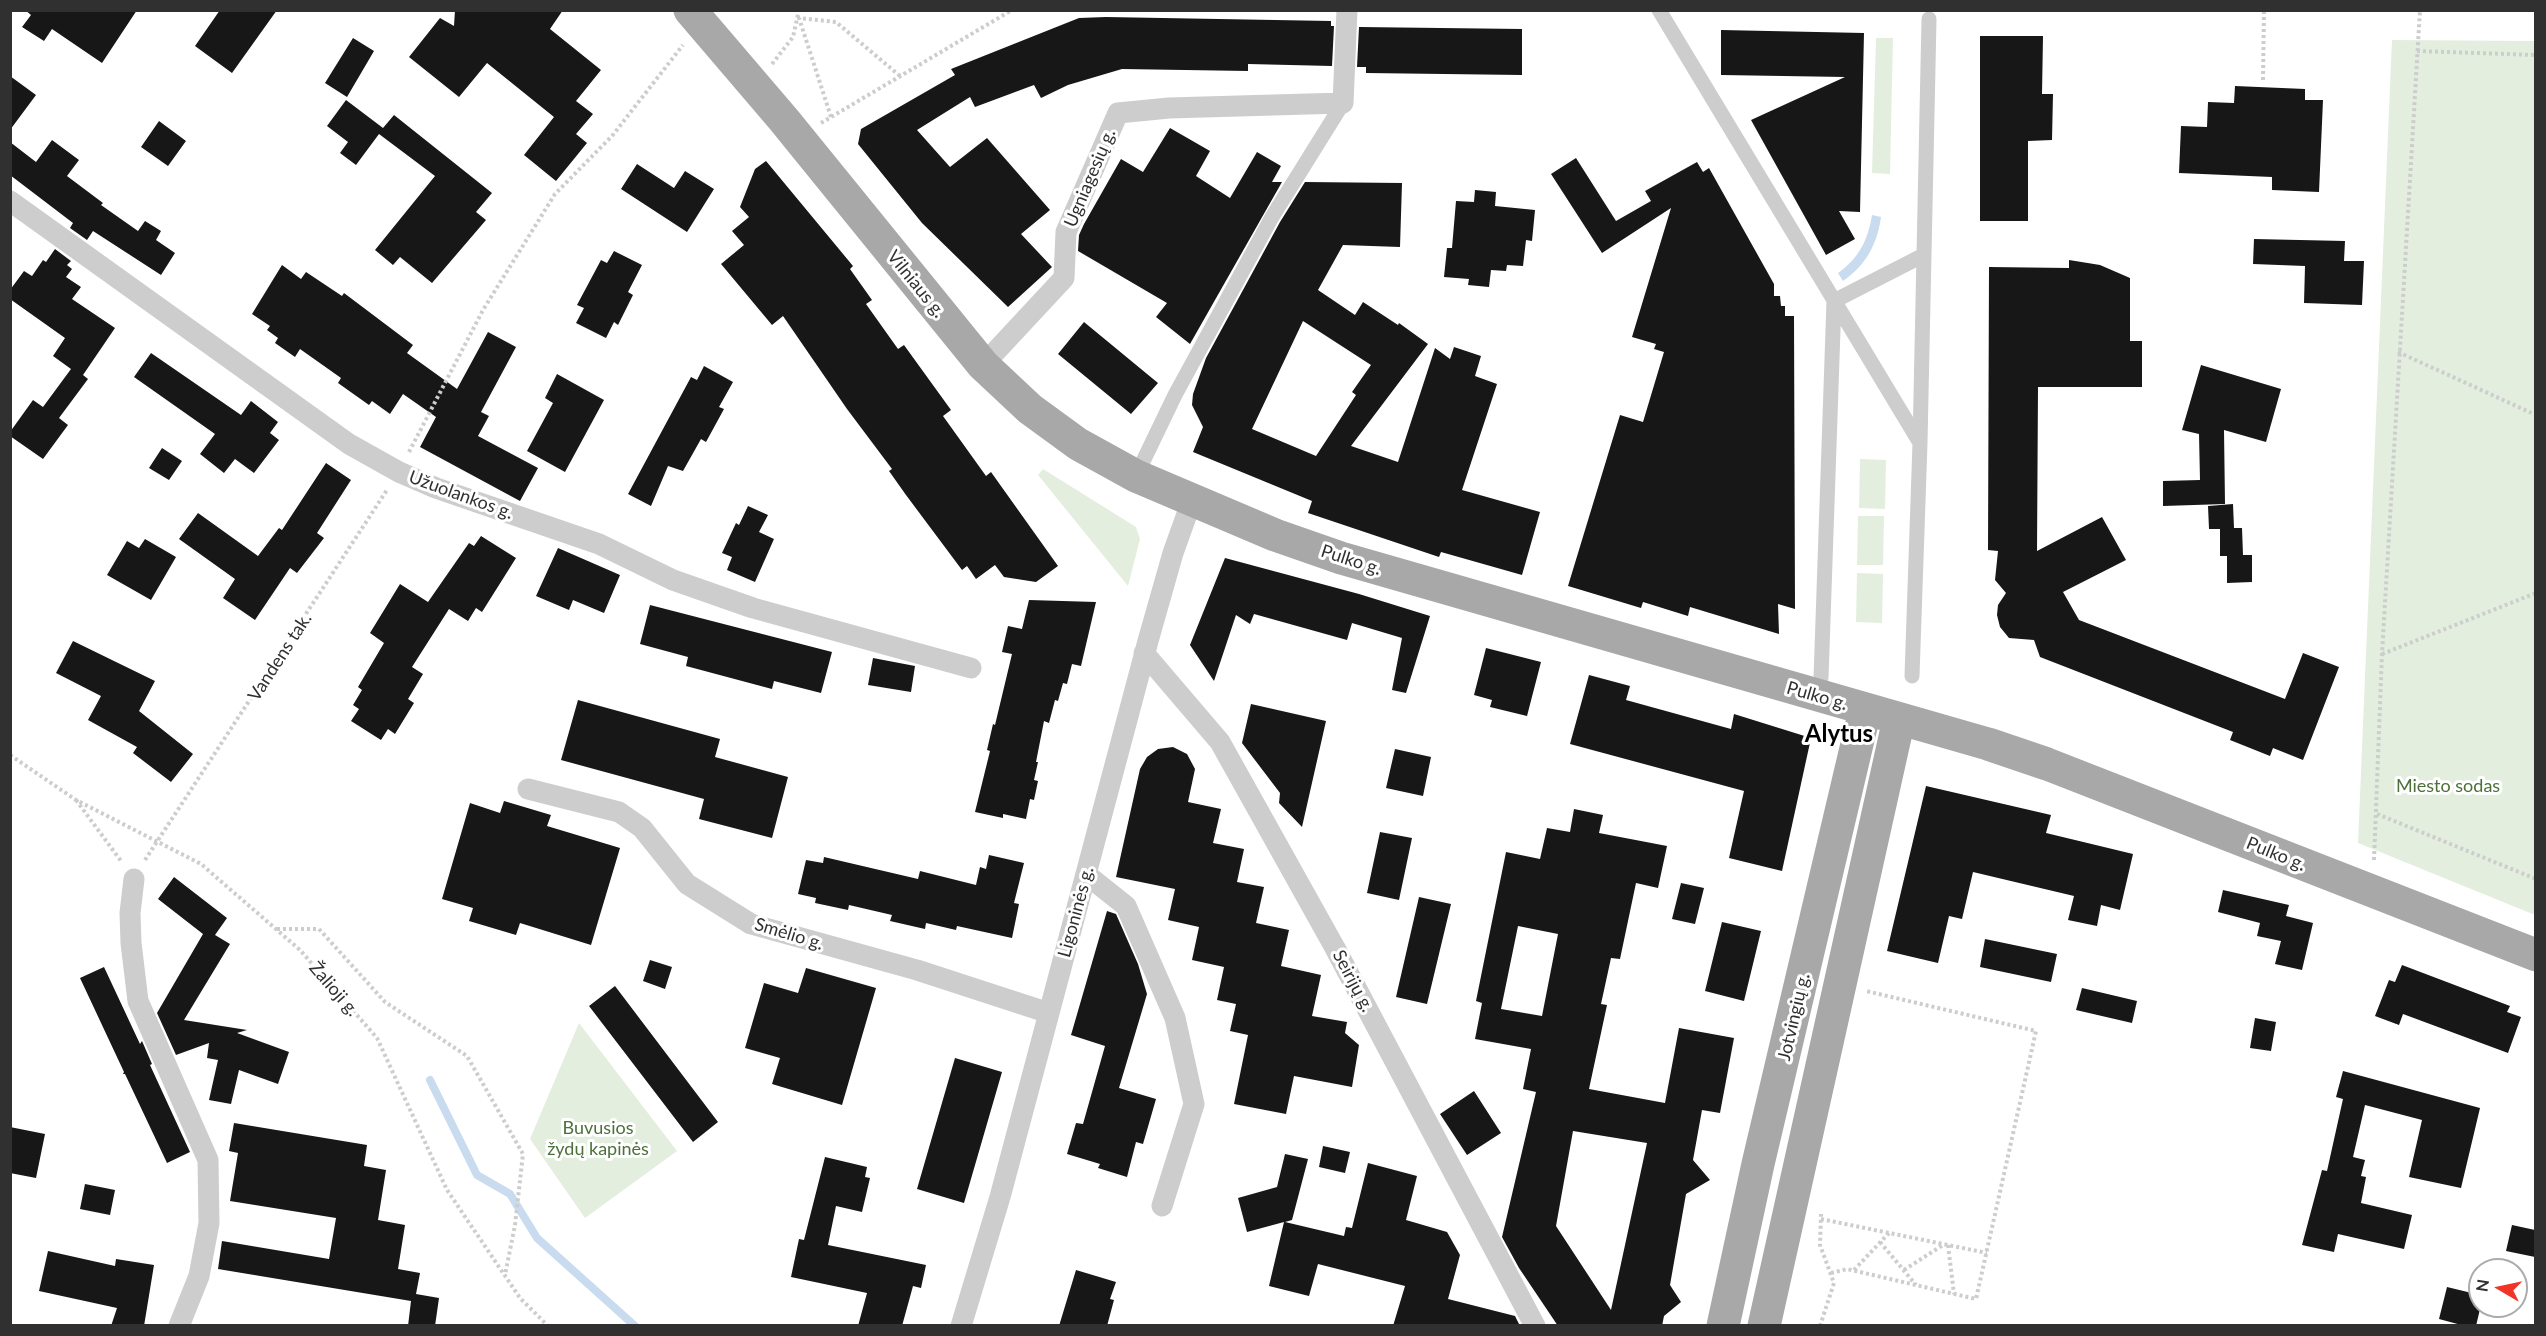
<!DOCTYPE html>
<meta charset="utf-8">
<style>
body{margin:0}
#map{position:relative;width:2546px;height:1336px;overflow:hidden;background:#fff;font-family:Lato,sans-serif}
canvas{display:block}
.frame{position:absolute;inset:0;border:12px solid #303030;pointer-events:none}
.north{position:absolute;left:2468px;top:1258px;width:60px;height:60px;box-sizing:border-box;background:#fff;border:2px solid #acacac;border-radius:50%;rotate:279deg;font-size:16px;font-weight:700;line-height:24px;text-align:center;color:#303030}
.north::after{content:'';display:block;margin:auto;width:21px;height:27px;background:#f23428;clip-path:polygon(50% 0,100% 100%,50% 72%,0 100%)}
</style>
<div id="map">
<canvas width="2546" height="1336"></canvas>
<div class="frame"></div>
<div class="north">N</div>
</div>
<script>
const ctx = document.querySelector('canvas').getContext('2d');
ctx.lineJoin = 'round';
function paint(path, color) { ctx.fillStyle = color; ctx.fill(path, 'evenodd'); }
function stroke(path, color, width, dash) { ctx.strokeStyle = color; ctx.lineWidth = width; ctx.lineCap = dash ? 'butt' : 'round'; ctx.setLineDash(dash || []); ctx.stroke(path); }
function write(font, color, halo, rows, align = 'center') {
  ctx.font = font + ' Lato,sans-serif'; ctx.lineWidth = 6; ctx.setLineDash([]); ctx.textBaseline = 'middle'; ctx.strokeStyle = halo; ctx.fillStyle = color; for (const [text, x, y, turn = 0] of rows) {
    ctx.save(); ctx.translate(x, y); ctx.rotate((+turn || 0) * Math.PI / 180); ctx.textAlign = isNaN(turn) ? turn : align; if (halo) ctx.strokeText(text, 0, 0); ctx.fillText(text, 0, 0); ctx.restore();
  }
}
const green = new Path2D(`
 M 1876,38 L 1893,38 L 1890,174 L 1872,173 Z
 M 2392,40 L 2535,41 L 2535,915 L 2358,843 Z
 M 1860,459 L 1886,460 L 1885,509 L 1859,508 Z
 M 1043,469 L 1136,527 L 1140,539 L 1128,586 L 1038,475 Z
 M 1858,516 L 1884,516 L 1883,565 L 1857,565 Z
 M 1857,573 L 1883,574 L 1882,623 L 1856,622 Z
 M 579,1023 L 677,1151 L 585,1218 L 530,1139 Z`);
const water = new Path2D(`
 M 1872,215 L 1881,217 C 1877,245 1866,265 1843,281 L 1838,273 C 1859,258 1868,240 1872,215 Z`);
const stream = new Path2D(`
 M 430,1080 L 477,1175 L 510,1194 L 537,1238 L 635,1326`);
const building = new Path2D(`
 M 25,10 L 137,10 L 102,63 L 52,29 L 44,41 L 22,27 L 31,15 Z
 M 220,10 L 277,10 L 232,73 L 195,46 Z
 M 455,10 L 563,10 L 550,29 L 601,70 L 576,101 L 593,114 L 576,134 L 587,143 L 556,181 L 524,155 L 554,117 L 487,63 L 459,97 L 409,57 L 440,18 L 454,26 Z
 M 1106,17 L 1331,21 L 1331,26 L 1334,26 L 1332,66 L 1248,64 L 1248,71 L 1122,69 L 1068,85 L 1041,98 L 1034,85 L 975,107 L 970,97 L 917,130 L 950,167 L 987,138 L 1050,210 L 1021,234 L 1052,267 L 1008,307 L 922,223 L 858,144 L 861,129 L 955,75 L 951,69 L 1079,18 Z
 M 1359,27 L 1522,29 L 1522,75 L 1366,73 L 1366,67 L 1357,67 Z
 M 1721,30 L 1864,33 L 1860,212 L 1839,211 L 1855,239 L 1826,255 L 1751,120 L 1845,77 L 1721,75 Z
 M 1980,36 L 2043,36 L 2042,94 L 2053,94 L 2052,140 L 2028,141 L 2028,221 L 1980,221 Z
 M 353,38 L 374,51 L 347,97 L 325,83 Z
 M 10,76 L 36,95 L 10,130 Z
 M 2235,86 L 2305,89 L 2305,100 L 2323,100 L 2319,192 L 2272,190 L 2272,177 L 2179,173 L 2181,126 L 2207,127 L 2208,102 L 2234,103 Z
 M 346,100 L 383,128 L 394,115 L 492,193 L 476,212 L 486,220 L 432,283 L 400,257 L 393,265 L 375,250 L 435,176 L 379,134 L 356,165 L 340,153 L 348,142 L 327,126 Z
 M 159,121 L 186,141 L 168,166 L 141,147 Z
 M 1170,128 L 1210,151 L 1196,176 L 1230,198 L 1257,152 L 1281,166 L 1272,182 L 1282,182 L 1190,344 L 1156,317 L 1167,303 L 1078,251 L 1079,235 L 1084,224 L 1121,159 L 1143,172 Z
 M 52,140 L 79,160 L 67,176 L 103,203 L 101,205 L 138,231 L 145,221 L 161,231 L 156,240 L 175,253 L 161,275 L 93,231 L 87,240 L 70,228 L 73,223 L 10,175 L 10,142 L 36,162 Z
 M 1576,158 L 1616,221 L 1651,201 L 1645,191 L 1697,162 L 1703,172 L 1709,168 L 1774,284 L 1774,296 L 1780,296 L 1781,306 L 1785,306 L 1785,316 L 1794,316 L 1795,609 L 1778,604 L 1779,634 L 1690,607 L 1688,616 L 1643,602 L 1641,608 L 1568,586 L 1620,415 L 1643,422 L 1664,352 L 1654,349 L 1656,344 L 1632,337 L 1671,208 L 1602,253 L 1551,174 Z
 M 766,161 L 853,266 L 850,269 L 872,300 L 866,304 L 898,349 L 904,345 L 951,410 L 943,416 L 986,476 L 991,472 L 1058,566 L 1036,582 L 1004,577 L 995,565 L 976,579 L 967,566 L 962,570 L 906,495 L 889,471 L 892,469 L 847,409 L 783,316 L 772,325 L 721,264 L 744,245 L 732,231 L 749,217 L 740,207 L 755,169 Z
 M 637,164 L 674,188 L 685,171 L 714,189 L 687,232 L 621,189 Z
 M 1305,182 L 1402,183 L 1400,247 L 1343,245 L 1318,290 L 1355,315 L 1363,302 L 1398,325 L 1399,323 L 1428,344 L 1351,446 L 1398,462 L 1435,348 L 1450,359 L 1454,347 L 1481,356 L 1475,376 L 1497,384 L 1462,490 L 1540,512 L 1522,575 L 1441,552 L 1439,557 L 1308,513 L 1312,501 L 1193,452 L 1203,427 L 1192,405 L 1193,394 L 1206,358 L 1280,222 ZM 1303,321 L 1371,365 L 1352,392 L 1356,395 L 1316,456 L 1252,429 Z
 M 1475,190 L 1496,192 L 1495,206 L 1535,210 L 1532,241 L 1526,240 L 1523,266 L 1507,265 L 1506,271 L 1491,270 L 1489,287 L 1468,285 L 1469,279 L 1444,277 L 1447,248 L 1452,248 L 1456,201 L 1474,202 Z
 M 2254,239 L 2345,241 L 2344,261 L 2364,261 L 2362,305 L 2304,303 L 2305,266 L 2253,264 Z
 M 55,249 L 71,261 L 67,265 L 72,269 L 66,277 L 81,287 L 72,299 L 115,328 L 83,375 L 88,379 L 59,418 L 68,425 L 43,459 L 10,436 L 10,432 L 33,400 L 43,407 L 71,369 L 53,356 L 65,338 L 10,299 L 10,290 L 24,271 L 32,276 L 43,260 L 46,262 Z
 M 614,251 L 642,265 L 628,292 L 633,295 L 618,325 L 614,322 L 606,338 L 576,323 L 584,308 L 577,305 L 601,260 L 607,263 Z
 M 2069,260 L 2100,265 L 2130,278 L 2130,341 L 2142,341 L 2142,387 L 2038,387 L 2037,551 L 2102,517 L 2126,560 L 2063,592 L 2079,620 L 2285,699 L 2303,653 L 2339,667 L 2303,760 L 2273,748 L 2270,756 L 2230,740 L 2233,732 L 2040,657 L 2034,640 L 2009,638 L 2000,627 L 1997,615 L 1998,605 L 2006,593 L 1995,580 L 1998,551 L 1988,550 L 1989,267 L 2069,268 Z
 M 282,265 L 301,279 L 306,272 L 342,296 L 344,293 L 413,345 L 407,353 L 457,389 L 488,332 L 516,347 L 481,412 L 489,416 L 478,436 L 538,468 L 520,501 L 420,447 L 436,417 L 403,394 L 390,414 L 372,401 L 369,405 L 338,383 L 341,378 L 300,349 L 295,357 L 275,343 L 278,338 L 267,330 L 270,326 L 252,314 Z
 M 1084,322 L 1158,383 L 1131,414 L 1058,354 Z
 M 151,353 L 241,415 L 251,401 L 278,422 L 270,433 L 279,440 L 254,473 L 235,459 L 224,473 L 200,454 L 215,434 L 134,377 Z
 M 2201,365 L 2281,389 L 2266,442 L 2224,430 L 2225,504 L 2163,506 L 2163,481 L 2200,480 L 2199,434 L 2182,430 Z
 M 704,366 L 733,382 L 719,407 L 724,409 L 706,442 L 701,439 L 683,471 L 668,466 L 651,506 L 628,494 L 691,377 L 697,380 Z
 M 557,374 L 604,400 L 565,472 L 527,451 L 553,403 L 545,398 Z
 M 162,448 L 182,461 L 169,480 L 149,468 Z
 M 326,463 L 351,480 L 317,533 L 324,538 L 297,573 L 290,568 L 255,620 L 223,598 L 235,579 L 179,539 L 198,513 L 258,556 L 279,528 L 282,530 Z
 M 2233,504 L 2234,528 L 2242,528 L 2243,555 L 2252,555 L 2252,582 L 2227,583 L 2227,556 L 2220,556 L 2220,529 L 2209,529 L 2208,506 Z
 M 748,506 L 768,515 L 759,532 L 774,539 L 755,582 L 727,570 L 732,557 L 722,553 L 736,523 L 739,525 Z
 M 481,536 L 516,558 L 482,612 L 476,608 L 468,621 L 449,609 L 412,667 L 423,674 L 408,699 L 414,703 L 395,734 L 388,729 L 381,740 L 351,721 L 359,709 L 353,705 L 362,690 L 358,687 L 384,643 L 370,633 L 400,584 L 428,602 L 469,543 L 474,546 Z
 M 145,539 L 176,557 L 151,600 L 107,575 L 127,541 L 139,548 Z
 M 558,548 L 620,575 L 604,613 L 573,600 L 569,610 L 536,596 Z
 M 1225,558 L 1359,594 L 1430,616 L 1406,693 L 1392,690 L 1402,638 L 1352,623 L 1347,640 L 1254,614 L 1250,624 L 1236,615 L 1214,681 L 1190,645 Z
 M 1029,600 L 1096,602 L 1081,666 L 1072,664 L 1067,684 L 1063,683 L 1058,701 L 1055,700 L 1049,723 L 1044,721 L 1036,762 L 1038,762 L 1034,780 L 1038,781 L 1034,800 L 1030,799 L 1026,819 L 1003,814 L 1003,818 L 975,812 L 990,751 L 987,750 L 993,724 L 995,725 L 1012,654 L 1002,652 L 1008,626 L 1022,629 Z
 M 650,605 L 832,652 L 821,693 L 774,681 L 772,689 L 686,666 L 688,657 L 640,644 Z
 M 73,641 L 155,681 L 139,711 L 193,754 L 171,782 L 133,753 L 137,747 L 88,720 L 101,696 L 56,673 Z
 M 1486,648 L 1541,662 L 1527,716 L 1490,707 L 1492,700 L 1474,695 Z
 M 873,658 L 915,666 L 911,692 L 868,685 Z
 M 1589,675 L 1630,686 L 1626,700 L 1731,729 L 1734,714 L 1811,738 L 1782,871 L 1729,858 L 1744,791 L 1570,744 Z
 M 578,700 L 720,739 L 715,757 L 788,777 L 772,838 L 699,819 L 704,799 L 561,760 Z
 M 1251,704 L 1326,721 L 1302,827 L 1279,803 L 1280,793 L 1242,743 Z
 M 1173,747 L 1187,754 L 1195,769 L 1188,802 L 1221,809 L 1213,843 L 1244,849 L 1237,882 L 1264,887 L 1256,923 L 1289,930 L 1281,966 L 1321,975 L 1312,1016 L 1347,1022 L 1345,1033 L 1359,1045 L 1352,1087 L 1294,1076 L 1286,1114 L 1234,1104 L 1248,1035 L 1230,1031 L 1236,1004 L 1217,1000 L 1224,967 L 1192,960 L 1199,927 L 1168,920 L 1175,889 L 1116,877 L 1140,769 L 1147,757 L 1158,749 Z
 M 1395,749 L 1431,757 L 1423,796 L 1386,788 Z
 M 1926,786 L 2051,815 L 2046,833 L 2133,854 L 2120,910 L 2101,905 L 2097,926 L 2068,920 L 2074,896 L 1973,872 L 1962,919 L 1949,916 L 1938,963 L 1887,951 Z
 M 504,801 L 551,815 L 547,826 L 620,848 L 591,945 L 520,923 L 516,935 L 469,921 L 473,908 L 442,899 L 470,803 L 500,813 Z
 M 1574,809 L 1603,815 L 1599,833 L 1667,846 L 1658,888 L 1636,883 L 1620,959 L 1611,958 L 1601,1004 L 1607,1005 L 1589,1089 L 1665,1103 L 1679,1028 L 1734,1038 L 1720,1113 L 1702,1110 L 1693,1160 L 1710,1180 L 1686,1194 L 1670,1285 L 1681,1302 L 1664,1316 L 1662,1326 L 1558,1326 L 1519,1268 L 1502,1237 L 1536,1092 L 1523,1089 L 1531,1049 L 1475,1039 L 1482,1003 L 1476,1001 L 1506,852 L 1540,859 L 1547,828 L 1570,832 ZM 1518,926 L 1558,934 L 1542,1016 L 1501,1009 ZM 1573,1131 L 1647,1143 L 1611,1310 L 1556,1226 Z
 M 1380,832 L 1412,838 L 1399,900 L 1367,893 Z
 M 989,855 L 1024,863 L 1014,903 L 1019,904 L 1012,938 L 957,926 L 956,930 L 926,923 L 925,929 L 890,921 L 892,915 L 849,905 L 848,910 L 815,903 L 816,898 L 798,894 L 806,860 L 823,863 L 824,857 L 918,879 L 920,871 L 976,885 L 980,867 L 986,869 Z
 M 174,877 L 227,918 L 215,935 L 230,944 L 184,1020 L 247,1030 L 237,1033 L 289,1052 L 278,1084 L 239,1070 L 231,1104 L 209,1100 L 218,1060 L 207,1058 L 209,1043 L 176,1055 L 157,1013 L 203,934 L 158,899 Z
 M 1681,883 L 1704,888 L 1695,924 L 1672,919 Z
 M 2223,890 L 2289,905 L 2286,916 L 2313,923 L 2302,970 L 2275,964 L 2281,941 L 2257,936 L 2260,923 L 2218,912 Z
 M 1419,897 L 1451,904 L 1427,1004 L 1396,997 Z
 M 1107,911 L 1116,914 L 1138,964 L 1147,994 L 1119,1088 L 1156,1099 L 1143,1144 L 1136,1142 L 1127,1177 L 1098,1168 L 1100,1164 L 1067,1154 L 1076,1123 L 1083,1124 L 1105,1046 L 1071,1035 Z
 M 1722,922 L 1761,931 L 1744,1001 L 1705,991 Z
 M 1985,939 L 2057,954 L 2051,982 L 1980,967 Z
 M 650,960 L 672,967 L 665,989 L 643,981 Z
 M 2402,965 L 2510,1006 L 2507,1012 L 2521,1017 L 2508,1053 L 2403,1014 L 2399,1025 L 2375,1016 L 2389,980 L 2395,982 Z
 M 104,967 L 140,1044 L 142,1041 L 152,1064 L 150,1065 L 190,1152 L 167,1163 L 125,1074 L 123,1074 L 124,1072 L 80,978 Z
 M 806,968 L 876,988 L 842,1105 L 772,1084 L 780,1058 L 745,1048 L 764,983 L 798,993 Z
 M 615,986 L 718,1122 L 693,1142 L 589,1006 Z
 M 2082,988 L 2137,1001 L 2132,1023 L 2076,1010 Z
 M 2255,1018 L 2276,1022 L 2271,1051 L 2250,1048 Z
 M 955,1058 L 1002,1072 L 964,1203 L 917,1189 Z
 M 2343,1071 L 2480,1108 L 2461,1188 L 2409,1177 L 2422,1120 L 2365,1105 L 2353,1157 L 2365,1160 L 2361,1176 L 2366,1177 L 2361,1203 L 2412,1215 L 2404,1249 L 2338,1234 L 2334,1252 L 2302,1245 L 2322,1170 L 2327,1171 L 2343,1099 L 2336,1097 Z
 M 1474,1091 L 1501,1133 L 1467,1155 L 1440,1114 Z
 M 234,1123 L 367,1145 L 364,1166 L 386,1170 L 378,1220 L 405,1225 L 398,1269 L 420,1273 L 416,1294 L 439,1298 L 435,1326 L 408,1326 L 411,1301 L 218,1269 L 222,1241 L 329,1259 L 336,1218 L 230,1201 L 238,1153 L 229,1151 Z
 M 10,1127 L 45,1134 L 36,1178 L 10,1173 Z
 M 1323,1146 L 1350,1152 L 1345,1173 L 1319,1167 Z
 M 1285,1154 L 1308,1159 L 1292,1220 L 1285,1222 L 1344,1236 L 1346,1227 L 1352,1228 L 1368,1163 L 1417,1176 L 1406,1220 L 1447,1232 L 1460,1255 L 1448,1299 L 1515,1316 L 1520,1326 L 1393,1326 L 1405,1286 L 1318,1264 L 1309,1296 L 1269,1286 L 1284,1222 L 1247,1232 L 1238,1198 L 1277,1187 Z
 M 825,1157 L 867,1167 L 865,1177 L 870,1178 L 862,1212 L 836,1206 L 828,1245 L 926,1265 L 921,1288 L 913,1286 L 902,1326 L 858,1326 L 867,1293 L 791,1277 L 799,1239 L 804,1240 Z
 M 85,1184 L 115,1190 L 110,1215 L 80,1209 Z
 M 2512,1225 L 2535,1230 L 2535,1257 L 2506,1251 Z
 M 48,1251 L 115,1266 L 116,1259 L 154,1265 L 144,1326 L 111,1326 L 117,1308 L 39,1291 Z
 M 1076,1270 L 1116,1282 L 1110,1299 L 1114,1300 L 1107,1326 L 1059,1326 Z
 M 2447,1287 L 2480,1295 L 2480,1309 L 2476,1326 L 2465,1326 L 2439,1319 Z`);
const path = new Path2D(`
 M 2417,51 L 2536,55
 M 772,64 L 793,37 L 799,10
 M 2263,80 L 2264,10
 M 831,117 L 799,18 L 836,22 L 900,76
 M 821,123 L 1012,10
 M 2398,352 L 2536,415
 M 409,452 L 483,310 L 555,194 L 612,136 L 683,45
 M 2382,654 L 2536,593
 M 10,755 L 76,800 L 201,864 L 300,950 L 377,1038 L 447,1190 L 520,1298 L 548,1326
 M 76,800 L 121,861
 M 2377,814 L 2536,879
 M 145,860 L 387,490
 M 2374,860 L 2382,654 L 2420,10
 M 277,929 L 319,929 L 385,1002 L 467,1056 L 523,1154 L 515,1225 L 505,1275
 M 1821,1219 L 1987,1253
 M 1880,1242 L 1916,1285
 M 1948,1245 L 1954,1294
 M 1854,1270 L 1889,1233
 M 1904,1270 L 1943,1245
 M 1831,1273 L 1847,1269 L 1976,1299 L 2036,1031 L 1866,991
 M 1820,1326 L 1834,1283 L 1820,1245 L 1821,1214`);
const pedestrian = new Path2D(`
 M 1659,10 L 1920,443
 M 1136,476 L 1175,395 L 1272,217 L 1343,103
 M 1912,676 L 1920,443 L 1929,19
 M 1821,678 L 1834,301 L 1924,255`);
const minor = new Path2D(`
 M 10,201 L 349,444 L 399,472 L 436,488 L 599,544 L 673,580 L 753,608 L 971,668
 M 983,365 L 1064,278 L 1066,232 L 1118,113 L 1169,108 L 1343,103 L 1347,10
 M 1144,653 L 1220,742 L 1335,948 L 1535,1326
 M 528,789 L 619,812 L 642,828 L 687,884 L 751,924 L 917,970 L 1049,1013
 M 1087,875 L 1126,906 L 1175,1018 L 1194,1104 L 1162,1206
 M 134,879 L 130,913 L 131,943 L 138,1001 L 208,1160 L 209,1223 L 199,1276 L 179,1326
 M 961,1326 L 1000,1197 L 1148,641 L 1173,553 L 1192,500`);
const primary = new Path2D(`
 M 690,10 L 784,120 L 983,365 L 1030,409 L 1078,444 L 1136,476 L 1275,535 L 1341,558 L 1988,744 L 2047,764 L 2536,955
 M 1723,1326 L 1758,1164 L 1865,710
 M 1764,1326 L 1899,719`);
const streetNames = [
 ["Ugniagesių g.",1090,178,-67],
 ["Vilniaus g.",916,284,51],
 ["Užuolankos g.",461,495,20],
 ["Pulko g.",1351,560,18],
 ["Vandens tak.",280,657,-57],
 ["Pulko g.",1817,696,16],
 ["Pulko g.",2276,854,22],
 ["Ligoninės g.",1076,912,-75],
 ["Smėlio g.",789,934,17],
 ["Seirijų g.",1353,981,62],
 ["Žalioji g.",334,989,49],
 ["Jotvingių g.",1794,1017,-77]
];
const parkNames = [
 ["Miesto sodas",2448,786],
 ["Buvusios",598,1128],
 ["žydų kapinės",598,1149]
];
const districtNames = [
 ["Alytus",1839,734]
];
paint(green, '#e4eede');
paint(water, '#c9dbef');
stroke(stream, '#c9dbef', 8);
paint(building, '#171717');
stroke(path, '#cdcdcd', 4, [3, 3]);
stroke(pedestrian, '#cdcdcd', 15);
stroke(minor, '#cdcdcd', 21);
stroke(primary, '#a8a8a8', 33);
write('18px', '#303030', '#fff', streetNames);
write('18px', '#4c703a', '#fff', parkNames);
write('bold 24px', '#000', '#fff', districtNames);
</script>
